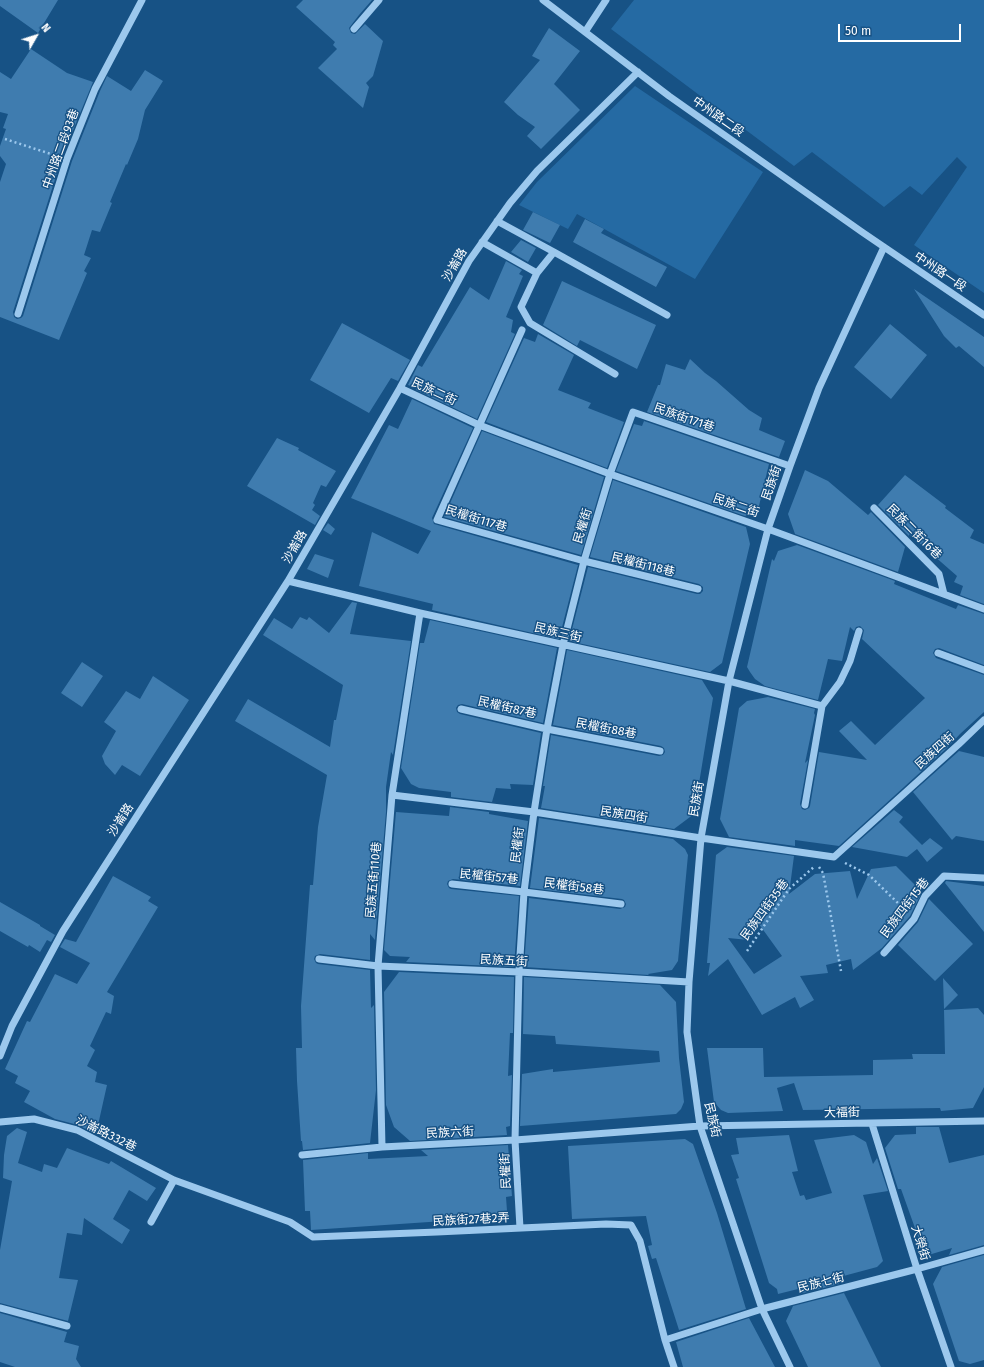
<!DOCTYPE html>
<meta charset="utf-8">
<style>
body{margin:0}
#map{position:relative;width:984px;height:1367px;overflow:hidden;background:#175285;font-family:"Fira Sans",sans-serif}
canvas{display:block}
.north{position:absolute;left:16px;top:16px;width:40px;height:40px;-webkit-text-stroke:3px #175285;paint-order:stroke;rotate:51deg;font-size:11px;font-weight:700;line-height:16px;text-align:center;color:#fff}
.north::after{content:'';display:block;margin:auto;width:14px;height:18px;background:#fff;clip-path:polygon(50% 0,100% 100%,50% 72%,0 100%)}
.scale{position:absolute;left:838px;top:24px;width:123px;height:18px;box-sizing:border-box;border:2px solid #fff;border-top:0;padding-left:5px;font-size:12px;line-height:14px;white-space:nowrap;color:#fff;-webkit-text-stroke:3px #175285;paint-order:stroke}
</style>
<div id="map">
<canvas width="984" height="1367"></canvas>
<div class="north">N</div>
<div class="scale">50 m</div>
</div>
<script>
const ctx = document.querySelector('canvas').getContext('2d');
ctx.lineJoin = 'round';
function paint(path, color) { ctx.fillStyle = color; ctx.fill(path, 'evenodd'); }
function stroke(path, color, width, dash) { ctx.strokeStyle = color; ctx.lineWidth = width; ctx.lineCap = dash ? 'butt' : 'round'; ctx.setLineDash(dash || []); ctx.stroke(path); }
function write(font, color, halo, rows, align = 'center') {
  ctx.font = font + ' "Fira Sans","Noto Sans TC",sans-serif'; ctx.lineWidth = 3; ctx.setLineDash([]); ctx.textBaseline = 'middle'; ctx.strokeStyle = halo; ctx.fillStyle = color; for (const [text, x, y, turn = 0] of rows) {
    ctx.save(); ctx.translate(x, y); ctx.rotate((+turn || 0) * Math.PI / 180); ctx.textAlign = isNaN(turn) ? turn : align; if (halo) ctx.strokeText(text, 0, 0); ctx.fillText(text, 0, 0); ctx.restore();
  }
}
const green = new Path2D(`
 M 634,0 L 984,0 L 984,293 L 914,245 L 967,167 L 957,157 L 922,195 L 910,186 L 884,207 L 812,152 L 794,166 L 611,29 Z
 M 635,86 L 763,172 L 695,279 L 577,214 L 568,229 L 519,205 L 537,182 Z`);
const building = new Path2D(`
 M 0,0 L 58,0 L 38,33 L 0,6 Z
 M 303,0 L 372,0 L 359,15 L 349,28 L 351,33 L 355,34 L 365,24 L 383,41 L 373,76 L 366,83 L 369,87 L 363,108 L 318,68 L 337,49 L 333,45 L 335,42 L 296,7 Z
 M 549,28 L 580,51 L 554,84 L 580,110 L 541,149 L 527,136 L 535,127 L 518,115 L 504,102 L 540,60 L 532,56 Z
 M 31,49 L 67,73 L 93,82 L 62,157 L 13,312 L 14,317 L 17,319 L 21,318 L 23,316 L 72,161 L 100,91 L 107,76 L 131,91 L 145,70 L 163,81 L 145,110 L 138,139 L 127,165 L 126,164 L 110,202 L 112,203 L 100,232 L 92,230 L 84,255 L 91,258 L 84,271 L 87,273 L 59,340 L 0,317 L 0,182 L 6,164 L 0,156 L 0,146 L 6,129 L 3,128 L 8,114 L 0,112 L 0,72 L 11,79 Z
 M 533,212 L 560,225 L 550,243 L 523,230 Z
 M 585,219 L 604,229 L 601,233 L 667,267 L 656,287 L 573,242 Z
 M 521,240 L 536,248 L 528,262 L 511,252 Z
 M 506,261 L 522,270 L 519,274 L 523,276 L 506,317 L 513,320 L 511,332 L 515,334 L 477,419 L 416,390 L 417,388 L 408,385 L 418,365 L 422,367 L 470,287 L 489,300 Z
 M 562,281 L 656,325 L 637,369 L 580,340 L 577,346 L 543,325 Z
 M 914,289 L 984,337 L 984,367 L 959,346 L 956,348 L 944,336 Z
 M 342,323 L 410,360 L 398,381 L 391,378 L 369,413 L 310,380 Z
 M 890,324 L 927,355 L 891,399 L 854,367 Z
 M 538,334 L 574,355 L 558,390 L 591,403 L 588,408 L 624,422 L 607,468 L 486,422 L 524,338 L 535,342 Z
 M 690,359 L 705,373 L 716,381 L 749,410 L 762,418 L 759,430 L 785,441 L 779,457 L 647,412 L 658,385 L 660,385 L 666,364 L 685,370 Z
 M 412,399 L 473,428 L 432,518 L 434,524 L 578,565 L 559,639 L 432,610 L 433,604 L 359,586 L 372,532 L 418,554 L 431,531 L 351,498 L 389,425 L 398,429 Z
 M 644,421 L 769,464 L 758,510 L 745,516 L 616,471 L 634,424 L 642,426 Z
 M 482,431 L 604,477 L 581,555 L 444,517 Z
 M 277,438 L 299,448 L 298,450 L 336,471 L 326,487 L 321,485 L 313,503 L 315,505 L 312,510 L 320,516 L 315,525 L 247,486 Z
 M 805,470 L 828,481 L 868,515 L 871,512 L 905,547 L 898,572 L 795,534 L 788,514 Z
 M 905,475 L 946,506 L 945,508 L 974,530 L 970,538 L 984,544 L 984,604 L 960,595 L 963,586 L 954,582 L 957,576 L 909,534 L 909,536 L 878,505 Z
 M 613,480 L 746,527 L 750,544 L 722,663 L 710,672 L 569,641 L 588,567 L 697,594 L 700,594 L 703,591 L 703,587 L 699,584 L 590,557 Z
 M 328,523 L 335,529 L 331,535 L 323,530 Z
 M 797,545 L 895,581 L 894,584 L 956,609 L 958,605 L 984,614 L 984,665 L 939,648 L 935,649 L 933,653 L 936,658 L 984,675 L 984,712 L 960,734 L 947,748 L 839,846 L 795,840 L 795,846 L 729,837 L 720,819 L 739,708 L 747,701 L 768,697 L 815,709 L 814,713 L 815,715 L 805,763 L 808,760 L 800,804 L 802,809 L 805,810 L 809,808 L 810,806 L 819,752 L 867,760 L 839,731 L 851,721 L 875,745 L 925,698 L 862,639 L 864,630 L 860,626 L 856,627 L 854,631 L 850,627 L 842,661 L 828,659 L 818,700 L 765,686 L 755,679 L 750,672 L 747,667 L 772,559 L 774,561 L 778,551 Z
 M 315,554 L 334,560 L 328,578 L 307,569 Z
 M 352,602 L 357,603 L 350,634 L 411,641 L 393,755 L 391,752 L 386,787 L 386,812 L 375,940 L 370,934 L 370,960 L 320,954 L 315,956 L 314,959 L 316,963 L 318,964 L 370,970 L 371,1008 L 374,1005 L 376,1090 L 370,1143 L 303,1150 L 302,1141 L 301,1141 L 297,1081 L 296,1048 L 302,1048 L 301,1006 L 310,885 L 313,885 L 318,827 L 327,775 L 235,721 L 248,699 L 330,747 L 334,720 L 336,720 L 343,685 L 263,635 L 274,618 L 292,629 L 300,617 L 307,620 L 309,617 L 329,633 Z
 M 430,620 L 557,648 L 543,723 L 462,704 L 458,705 L 456,708 L 457,712 L 460,714 L 541,733 L 533,785 L 510,784 L 511,789 L 496,788 L 492,802 L 451,797 L 451,792 L 419,788 L 411,784 L 401,768 L 420,643 L 424,643 Z
 M 567,650 L 702,680 L 713,698 L 694,814 L 674,829 L 541,808 L 545,786 L 543,786 L 551,735 L 659,756 L 663,755 L 665,752 L 664,748 L 661,746 L 553,725 Z
 M 82,662 L 103,676 L 82,707 L 61,693 Z
 M 153,676 L 189,700 L 140,776 L 122,765 L 115,775 L 105,764 L 102,756 L 116,731 L 104,722 L 126,691 L 140,699 Z
 M 959,751 L 984,757 L 984,841 L 956,836 L 952,840 L 913,792 Z
 M 450,807 L 489,812 L 489,814 L 528,821 L 520,886 L 453,879 L 448,881 L 447,884 L 449,888 L 451,889 L 519,896 L 514,967 L 406,962 L 410,957 L 390,956 L 384,950 L 396,812 L 449,816 Z
 M 894,810 L 903,817 L 899,822 L 922,845 L 930,838 L 943,848 L 927,862 L 917,849 L 907,857 L 852,847 Z
 M 539,818 L 673,839 L 685,849 L 688,855 L 678,961 L 672,970 L 648,974 L 649,975 L 524,967 L 529,898 L 620,909 L 625,907 L 626,904 L 624,900 L 622,899 L 530,888 Z
 M 727,847 L 794,856 L 789,894 L 815,874 L 850,871 L 857,899 L 871,869 L 896,866 L 922,892 L 910,916 L 882,948 L 853,970 L 851,959 L 826,965 L 828,973 L 800,976 L 814,1000 L 800,1008 L 795,997 L 762,1015 L 728,959 L 708,976 L 710,963 L 707,963 L 716,855 ZM 756,920 L 782,956 L 754,974 L 728,938 L 749,940 Z
 M 113,876 L 151,897 L 148,901 L 158,907 L 107,992 L 114,996 L 111,1014 L 106,1012 L 90,1046 L 95,1050 L 87,1066 L 97,1072 L 95,1082 L 107,1085 L 96,1134 L 78,1125 L 55,1119 L 24,1102 L 30,1091 L 15,1083 L 18,1076 L 5,1069 L 27,1021 L 30,1022 L 55,974 L 77,984 L 90,963 L 60,947 L 65,939 L 76,942 Z
 M 946,881 L 984,886 L 984,932 L 945,883 Z
 M 929,899 L 973,944 L 935,981 L 898,945 L 918,922 Z
 M 0,902 L 40,925 L 40,926 L 55,935 L 51,942 L 47,940 L 40,952 L 29,945 L 28,947 L 0,931 Z
 M 399,972 L 514,977 L 513,1033 L 510,1033 L 508,1076 L 512,1075 L 510,1126 L 506,1127 L 507,1135 L 410,1141 L 394,1127 L 386,1105 L 384,992 Z
 M 524,977 L 660,985 L 676,1002 L 679,1058 L 684,1102 L 681,1109 L 676,1114 L 520,1126 L 522,1074 L 553,1069 L 553,1072 L 660,1062 L 659,1051 L 556,1044 L 555,1036 L 523,1034 Z
 M 943,978 L 958,995 L 944,1009 Z
 M 978,1008 L 984,1015 L 984,1087 L 973,1108 L 941,1111 L 940,1108 L 803,1110 L 794,1083 L 777,1088 L 783,1111 L 728,1113 L 721,1110 L 714,1102 L 707,1048 L 763,1048 L 764,1077 L 873,1075 L 873,1060 L 913,1059 L 912,1054 L 945,1054 L 944,1010 Z
 M 916,1127 L 939,1127 L 949,1163 L 984,1155 L 984,1245 L 949,1255 L 952,1248 L 925,1256 L 901,1189 L 898,1189 L 885,1148 L 895,1135 L 916,1134 Z
 M 17,1128 L 27,1132 L 18,1163 L 42,1172 L 44,1164 L 57,1168 L 67,1148 L 109,1164 L 111,1161 L 156,1188 L 147,1201 L 129,1190 L 113,1219 L 130,1230 L 122,1244 L 84,1218 L 82,1235 L 67,1233 L 59,1278 L 78,1280 L 68,1321 L 0,1303 L 0,1250 L 12,1181 L 3,1178 L 4,1155 L 7,1136 Z
 M 789,1135 L 798,1171 L 792,1172 L 800,1196 L 804,1195 L 806,1200 L 832,1193 L 814,1140 L 854,1135 L 866,1142 L 873,1164 L 877,1158 L 888,1191 L 863,1195 L 883,1261 L 877,1267 L 836,1278 L 839,1284 L 799,1294 L 802,1288 L 778,1294 L 777,1289 L 769,1283 L 736,1179 L 739,1178 L 731,1155 L 739,1154 L 736,1138 Z
 M 685,1139 L 693,1144 L 717,1213 L 746,1309 L 679,1330 L 656,1258 L 652,1259 L 648,1246 L 652,1245 L 646,1216 L 572,1219 L 568,1146 Z
 M 508,1145 L 512,1196 L 506,1197 L 507,1211 L 503,1211 L 503,1217 L 311,1230 L 310,1211 L 305,1211 L 303,1160 L 368,1153 L 368,1159 L 428,1156 L 421,1150 Z
 M 984,1255 L 984,1360 L 970,1364 L 959,1361 L 933,1284 L 942,1267 Z
 M 844,1293 L 881,1367 L 808,1367 L 786,1321 L 793,1306 Z
 M 0,1313 L 67,1332 L 64,1342 L 79,1346 L 76,1359 L 81,1367 L 15,1367 L 0,1362 Z
 M 749,1318 L 775,1367 L 683,1367 L 676,1342 Z`);
const path = new Path2D(`
 M 5,139 L 57,156
 M 845,863 L 869,875 L 901,906
 M 819,867 L 823,873 L 841,971
 M 747,951 L 789,889 L 815,866`);
const minor = new Path2D(`
 M 543,0 L 669,96 L 862,232 L 984,315
 M 354,29 L 379,0
 M 585,32 L 606,0
 M 497,221 L 554,252
 M 482,242 L 537,273
 M 18,314 L 67,159 L 95,89 L 142,0
 M 522,330 L 437,520 L 584,561 L 698,589
 M 615,374 L 530,323 L 521,307 L 537,273 L 554,252 L 667,315
 M 400,388 L 479,425 L 610,474 L 768,529 L 984,609
 M 874,508 L 939,574 L 944,594
 M 288,581 L 420,613 L 729,681 L 822,706
 M 420,613 L 392,795 L 534,812 L 701,838 L 834,857 L 959,744 L 984,720
 M 938,653 L 984,670
 M 461,709 L 547,729 L 660,751
 M 392,795 L 378,966 L 382,1147 L 515,1140 L 700,1126 L 984,1121
 M 805,805 L 822,706 L 840,682 L 850,661 L 859,631
 M 452,884 L 524,892 L 621,904
 M 884,953 L 914,919 L 925,896 L 944,876 L 984,878
 M 319,959 L 378,966 L 519,972 L 689,982
 M 0,1056 L 12,1026 L 63,931 L 288,581 L 400,388 L 469,261 L 510,203 L 537,171 L 638,72
 M 0,1122 L 34,1119 L 77,1130 L 174,1180 L 290,1222 L 313,1237 L 437,1232 L 606,1224 L 631,1225 L 640,1241 L 665,1340 L 674,1367
 M 872,1124 L 917,1269 L 951,1367
 M 302,1155 L 382,1147
 M 151,1222 L 174,1180
 M 520,1228 L 515,1140 L 519,972 L 524,892 L 534,812 L 547,729 L 563,645 L 584,561 L 610,474 L 633,412 L 790,466
 M 0,1308 L 67,1326
 M 665,1340 L 762,1309 L 917,1269 L 984,1250
 M 790,1367 L 762,1309 L 700,1126 L 687,1032 L 689,982 L 701,838 L 729,681 L 768,529 L 790,466 L 819,388 L 884,247`);
const streetNames = [
 ["中州路二段",718,117,35],
 ["中州路二段93巷",61,149,-70],
 ["沙崙路",455,265,-60],
 ["中州路一段",940,272,34],
 ["民族二街",434,392,25],
 ["民族街171巷",684,418,19],
 ["民族街",772,483,-71],
 ["民族二街",736,506,19],
 ["民權街117巷",476,519,17],
 ["民權街",583,526,-73],
 ["民族二街16巷",914,532,45],
 ["沙崙路",295,547,-60],
 ["民權街118巷",643,565,14],
 ["民族三街",558,633,13],
 ["民權街87巷",507,708,13],
 ["民權街88巷",606,729,11],
 ["民族四街",935,751,-42],
 ["民族街",697,799,-80],
 ["民族四街",624,815,9],
 ["沙崙路",121,820,-57],
 ["民權街",518,845,-83],
 ["民權街57巷",489,877,6],
 ["民族五街110巷",374,880,-85],
 ["民權街58巷",574,887,7],
 ["民族四街15巷",905,908,-53],
 ["民族四街35巷",765,910,-54],
 ["民族五街",504,961,3],
 ["大福街",842,1113,-1],
 ["民族街",712,1120,77],
 ["民族六街",450,1133,-3],
 ["沙崙路332巷",106,1134,26],
 ["民權街",506,1171,-93],
 ["民族街27巷2弄",471,1220,-3],
 ["大榮街",920,1243,73],
 ["民族七街",821,1283,-14]
];
paint(green, '#256aa3');
paint(building, '#3f7caf');
stroke(path, '#9cc8ed', 2.5, [2, 3]);
stroke(minor, '#9cc8ed', 7);
write('12px', '#fff', '#175285', streetNames);
</script>
